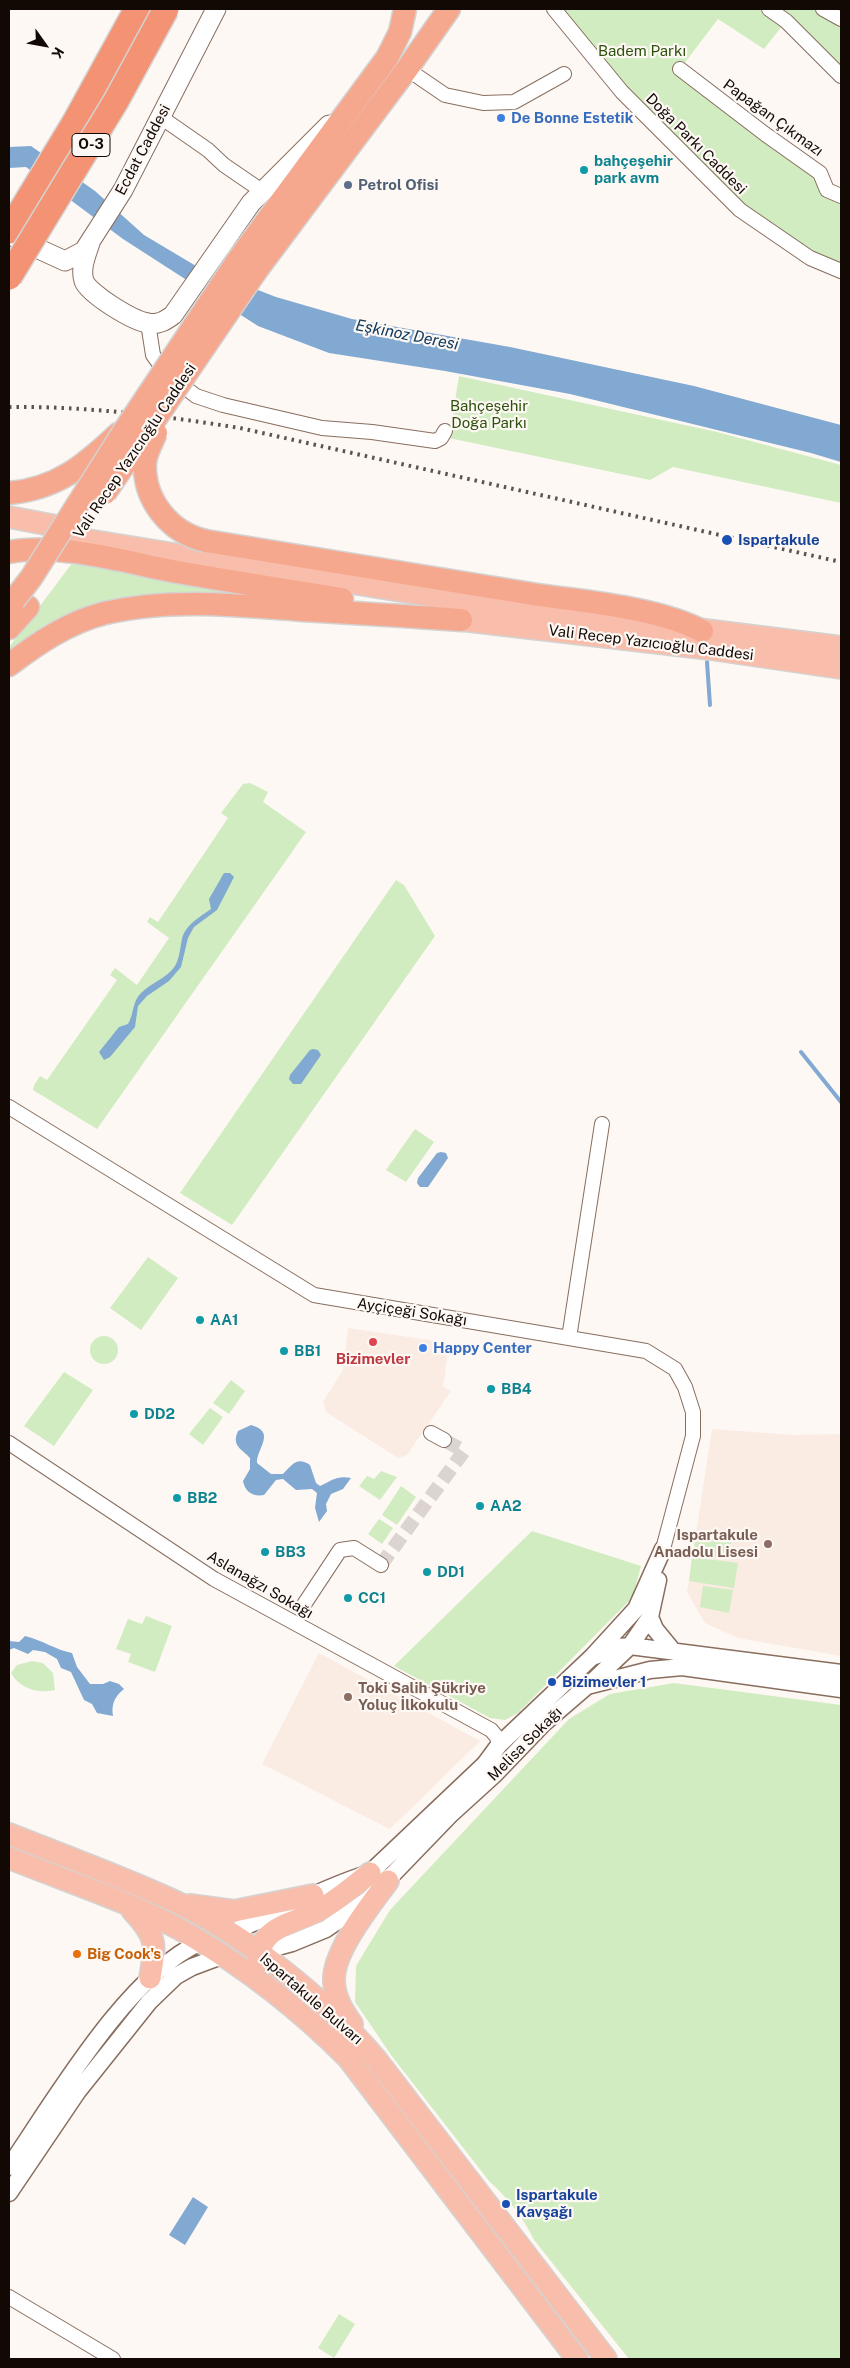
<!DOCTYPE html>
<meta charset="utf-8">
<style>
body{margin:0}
#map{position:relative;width:850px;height:2368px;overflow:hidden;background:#fef8f4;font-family:"Public Sans",sans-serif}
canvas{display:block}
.frame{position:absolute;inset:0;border:10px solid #120905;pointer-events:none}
.north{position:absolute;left:20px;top:20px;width:50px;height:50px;-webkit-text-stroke:4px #fef8f4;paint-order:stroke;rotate:122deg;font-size:14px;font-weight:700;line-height:20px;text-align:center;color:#120905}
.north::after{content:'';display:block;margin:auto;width:18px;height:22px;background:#120905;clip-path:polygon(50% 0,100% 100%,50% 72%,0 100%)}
</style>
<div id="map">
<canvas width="850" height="2368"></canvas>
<div class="frame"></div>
<div class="north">K</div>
</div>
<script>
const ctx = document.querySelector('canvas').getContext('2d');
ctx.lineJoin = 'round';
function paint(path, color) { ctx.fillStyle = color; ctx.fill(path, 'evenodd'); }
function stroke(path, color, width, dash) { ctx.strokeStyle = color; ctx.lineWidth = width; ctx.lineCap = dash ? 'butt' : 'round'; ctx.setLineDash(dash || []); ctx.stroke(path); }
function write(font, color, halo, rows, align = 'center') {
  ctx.font = font + ' "Public Sans",sans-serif'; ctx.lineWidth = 4.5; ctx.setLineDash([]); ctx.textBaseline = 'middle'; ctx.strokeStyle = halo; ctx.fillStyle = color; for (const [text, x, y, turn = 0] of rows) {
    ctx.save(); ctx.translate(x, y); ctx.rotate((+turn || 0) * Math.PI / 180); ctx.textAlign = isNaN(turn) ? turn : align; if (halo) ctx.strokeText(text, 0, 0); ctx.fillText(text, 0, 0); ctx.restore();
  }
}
const built = new Path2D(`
 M 348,1328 L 449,1343 L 443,1387 L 451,1391 L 407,1455 L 398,1458 L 326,1412 L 323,1402 L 343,1370 Z
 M 712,1429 L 792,1435 L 841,1434 L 841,1656 L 738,1638 L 705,1623 L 687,1592 Z
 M 319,1653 L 480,1741 L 390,1829 L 262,1764 Z`);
const green = new Path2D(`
 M 554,9 L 823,9 L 841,19 L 841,61 L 835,70 L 786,21 L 764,49 L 718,19 L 680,69 L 841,196 L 841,271 L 740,210 Z
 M 459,376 L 717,432 L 841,465 L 841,503 L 673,467 L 650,480 L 449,438 Z
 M 73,562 L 288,602 L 176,594 L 9,652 L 9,647 Z
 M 250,783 L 268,792 L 263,802 L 306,832 L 97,1129 L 33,1090 L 34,1085 L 40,1076 L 47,1080 L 117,980 L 110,975 L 115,968 L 137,985 L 169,938 L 147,922 L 150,917 L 158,922 L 228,818 L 221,813 L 243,784 Z
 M 396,880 L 404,885 L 435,936 L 232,1225 L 180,1193 Z
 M 415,1129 L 434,1142 L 406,1182 L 386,1170 Z
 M 148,1257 L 178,1278 L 141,1330 L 110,1308 Z
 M90 1350a14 14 0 1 1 28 0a14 14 0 1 1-28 0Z
 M 64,1372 L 93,1390 L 54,1446 L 24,1426 Z
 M 231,1380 L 245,1391 L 229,1414 L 213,1403 Z
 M 210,1408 L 223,1417 L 203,1445 L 189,1434 Z
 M 381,1471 L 397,1477 L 380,1500 L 359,1486 L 367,1476 L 374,1479 Z
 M 401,1486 L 416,1497 L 397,1525 L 382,1515 Z
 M 379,1519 L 393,1528 L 382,1544 L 368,1534 Z
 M 532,1531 L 641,1566 L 634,1592 L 629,1601 L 518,1713 L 505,1720 L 490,1718 L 394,1666 Z
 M 696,1534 L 732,1539 L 728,1559 L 693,1554 Z
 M 692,1557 L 738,1563 L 734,1588 L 689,1581 Z
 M 703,1586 L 733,1590 L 729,1613 L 700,1607 Z
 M 146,1616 L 172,1626 L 155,1672 L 128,1662 L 131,1654 L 116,1649 L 128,1619 L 142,1624 Z
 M 32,1661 L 43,1663 L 53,1673 L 55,1690 C 38,1694 20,1689 11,1673 L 17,1665 Z
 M 674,1683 L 841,1705 L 841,2359 L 629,2359 L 534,2240 C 523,2217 508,2198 489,2181 L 391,2055 L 355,2002 L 356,1966 L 390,1910 L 569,1719 L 610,1694 Z
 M 339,2314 L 355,2324 L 334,2358 L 318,2348 Z`);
const water = new Path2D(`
 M 31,146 L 95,191 L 144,235 L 196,266 L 276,297 L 352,319 L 510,347 L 694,386 L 841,425 L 841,462 L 811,453 L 570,394 L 445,371 L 329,353 L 258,326 L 123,239 L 26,167 L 9,168 L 9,147 Z
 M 224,873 L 230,873 L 234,877 L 217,910 L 194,927 L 188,938 L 181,967 L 169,981 L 147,996 L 138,1006 L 135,1027 L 110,1057 L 104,1060 L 99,1052 L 119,1027 L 128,1024 C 134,1014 132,1002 141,993 C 151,983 167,978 175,966 C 180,957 180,948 182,939 C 185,925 200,917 211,909 L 209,899 Z
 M 313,1049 L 318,1050 L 321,1055 L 301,1084 L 293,1084 L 289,1079 L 290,1075 L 310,1050 Z
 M 441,1152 L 446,1153 L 448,1158 L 428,1187 L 420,1187 L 417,1183 L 418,1178 L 437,1153 Z
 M 251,1425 C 277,1432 256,1449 257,1463 L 271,1474 L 283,1474 C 292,1465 297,1456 310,1465 L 316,1483 L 320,1486 C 331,1481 337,1475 351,1478 L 343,1489 L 331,1494 L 326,1504 L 327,1511 L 319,1522 L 315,1508 L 317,1493 L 312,1489 L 296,1490 L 283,1479 L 276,1480 L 264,1495 C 253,1497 245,1492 243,1481 L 250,1469 L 250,1458 C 242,1449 231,1446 238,1431 Z
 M 25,1636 C 42,1640 56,1650 72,1653 L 77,1667 L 90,1684 L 103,1684 L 110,1681 L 119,1684 L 124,1689 C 115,1696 111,1704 113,1716 L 97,1713 L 92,1704 L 84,1700 L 71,1672 L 61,1668 L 57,1659 L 45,1652 L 33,1650 L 28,1654 L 14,1648 L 9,1650 L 9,1641 L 19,1642 Z
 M 193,2197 L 208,2207 L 185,2245 L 169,2235 Z`);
const stream = new Path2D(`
 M 707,662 L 710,705
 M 801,1052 L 841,1102`);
const minorTunnel = new Path2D(`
 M 381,1565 L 464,1451 L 444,1440`);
const minor = new Path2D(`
 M 554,9 L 622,92 L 740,210 L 810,258 L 841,271
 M 769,9 L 786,21 L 841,76
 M 823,9 L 841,19
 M 407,69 L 445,95 L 483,103 L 514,102 L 564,74
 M 680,69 L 765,134 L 820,173 L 827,190 L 841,196
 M 162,118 L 208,150 L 224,165 L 262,191
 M 148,323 L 153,355 L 166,373 L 196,396 L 223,405 L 322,428 L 372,432 L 435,441 L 441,438 L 445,431
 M 9,1107 L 314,1295 L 646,1351 L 675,1369 L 685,1387 L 693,1412 L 693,1436 L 663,1549
 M 569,1338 L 602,1124
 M 431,1433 L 444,1440
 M 9,1443 L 214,1579 L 491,1730 L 497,1737 L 499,1745
 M 303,1606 L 340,1550 L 354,1548 L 381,1565
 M 9,2297 L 113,2359`);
const tertiary = new Path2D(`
 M 650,1617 L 655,1629 L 673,1651
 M 595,1656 L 619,1647 L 630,1646 L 841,1673
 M 590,1684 L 630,1646 L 650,1617 L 658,1580
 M 229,1933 C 277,1915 321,1888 370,1873 L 485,1764 L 499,1745 L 593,1656 L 636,1609 L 663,1549
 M 259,1952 L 292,1943 L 326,1929 L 369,1899 L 451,1814 L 495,1774 L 544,1723 L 587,1686 L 650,1670 L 682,1667 L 841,1689
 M 9,2167 C 55,2100 127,1975 201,1942
 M 9,2193 L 78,2091 L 149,2002 L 176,1976 L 192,1967 L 224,1955`);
const secondary = new Path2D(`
 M 17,239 L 65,261 L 84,251 L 123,190 L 216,9
 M 90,243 C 86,255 80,269 84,281 C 89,294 133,321 148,323 C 158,325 165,321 173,315 L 251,203 L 329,125`);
const primary = new Path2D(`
 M 9,517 L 56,526 L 81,539 L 432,596 L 841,647
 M 461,620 L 711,649 L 841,668
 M 9,1834 C 64,1856 120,1876 174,1901 C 245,1935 324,1998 376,2059 L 606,2359
 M 9,1858 C 68,1882 135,1903 190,1935 C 248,1969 301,2011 348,2058 L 577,2359
 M 190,1905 L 234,1911 L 313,1895
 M 132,1910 C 157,1937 156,1943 150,1978
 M 257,1964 C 261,1922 294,1926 323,1908 C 340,1898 355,1885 370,1873
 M 352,2024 C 343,2011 335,1999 334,1982 C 332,1952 370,1906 388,1881`);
const trunk = new Path2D(`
 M 238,260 L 387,58 L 400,32 L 405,9
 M 256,271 L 407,69 L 449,9
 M 9,493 C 57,489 85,465 118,434
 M 206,541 C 315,559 424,576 532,594 C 584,602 657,607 702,631
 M 9,552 C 59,543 122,561 172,571 C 228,581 285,590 342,599
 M 9,628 L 28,607
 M 9,665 C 38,643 69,622 105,613 C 169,598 237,605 302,610 C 355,613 408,616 461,620`);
const motorway = new Path2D(`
 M 9,231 L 75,122 L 137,9`);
const rail = new Path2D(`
 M 9,407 C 86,406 164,416 240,428 L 841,562`);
const trunkBridge = new Path2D(`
 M 156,433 C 152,442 146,453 145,462 C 143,500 170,533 206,541
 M 105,493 L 256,271
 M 14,600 L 31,578 L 128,425 L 238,260`);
const motorwayBridge = new Path2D(`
 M 9,277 L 116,101 L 166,9`);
const markers = [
 [501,118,5,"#3f7fe0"],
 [584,170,5,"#0f9aa8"],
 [348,185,5,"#5c6f8a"],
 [727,540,6,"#1a4fb4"],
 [200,1320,5,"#0f9aa8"],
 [373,1342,5,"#e0444e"],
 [423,1348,5,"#3f7fe0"],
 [284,1351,5,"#0f9aa8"],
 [491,1389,5,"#0f9aa8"],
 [134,1414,5,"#0f9aa8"],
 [177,1498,5,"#0f9aa8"],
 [480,1506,5,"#0f9aa8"],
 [768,1544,5,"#8d6e63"],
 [265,1552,5,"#0f9aa8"],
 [427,1572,5,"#0f9aa8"],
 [348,1598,5,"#0f9aa8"],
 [552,1682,5,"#1a4fb4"],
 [348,1697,5,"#8d6e63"],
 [77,1954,5,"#e8710a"],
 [506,2204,5,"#1a4fb4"]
];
const shields = [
 [91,145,38]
];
const shieldNames = [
 ["O-3",91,145]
];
const parkNames = [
 ["Badem Parkı",642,51],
 ["Bahçeşehir",489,406],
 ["Doğa Parkı",489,423]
];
const shopNames = [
 ["De Bonne Estetik",511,118],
 ["Happy Center",433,1348]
];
const streetNames = [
 ["Papağan Çıkmazı",773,118,36],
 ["Doğa Parkı Caddesi",696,144,45],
 ["Ecdat Caddesi",143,150,-62],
 ["Vali Recep Yazıcıoğlu Caddesi",135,451,-56],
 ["Vali Recep Yazıcıoğlu Caddesi",651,643,7],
 ["Ayçiçeği Sokağı",412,1312,9],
 ["Aslanağzı Sokağı",260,1585,30],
 ["Melisa Sokağı",525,1744,-45],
 ["Ispartakule Bulvarı",311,1999,41]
];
const cultureNames = [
 ["bahçeşehir",594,161],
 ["park avm",594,178],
 ["AA1",210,1320],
 ["BB1",294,1351],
 ["BB4",501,1389],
 ["DD2",144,1414],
 ["BB2",187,1498],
 ["AA2",490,1506],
 ["BB3",275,1552],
 ["DD1",437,1572],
 ["CC1",358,1598]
];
const serviceNames = [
 ["Petrol Ofisi",358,185]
];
const transitNames = [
 ["Ispartakule",738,540],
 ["Bizimevler 1",562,1682],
 ["Ispartakule",516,2195],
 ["Kavşağı",516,2212]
];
const healthNames = [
 ["Bizimevler",373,1359]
];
const educationNames = [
 ["Ispartakule",758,1535],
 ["Anadolu Lisesi",758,1552],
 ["Toki Salih Şükriye",358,1688,"left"],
 ["Yoluç İlkokulu",358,1705,"left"]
];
const foodNames = [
 ["Big Cook's",87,1954]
];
const waterNames = [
 ["Eşkinoz Deresi",407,335,11]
];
paint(built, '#faebe3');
paint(green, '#d0ecc0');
paint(water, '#81a9d1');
stroke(stream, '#81a9d1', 4);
stroke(minorTunnel, '#dbd4d0', 14, [14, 7]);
stroke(minor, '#886e5f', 16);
stroke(tertiary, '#886e5f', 19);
stroke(secondary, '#886e5f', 21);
stroke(primary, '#d4d3d2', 24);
stroke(trunk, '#d4d3d2', 25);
stroke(motorway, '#d4d3d2', 28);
stroke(minor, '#fff', 14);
stroke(tertiary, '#fff', 16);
stroke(secondary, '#fff', 19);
stroke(primary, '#f8beab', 21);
stroke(trunk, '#f6a88f', 22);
stroke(motorway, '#f39373', 25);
stroke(rail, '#5b534f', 4, [2.5, 5]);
stroke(trunkBridge, '#d4d3d2', 25, []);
stroke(motorwayBridge, '#d4d3d2', 28, []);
stroke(trunkBridge, '#f6a88f', 22);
stroke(motorwayBridge, '#f39373', 25);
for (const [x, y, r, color] of markers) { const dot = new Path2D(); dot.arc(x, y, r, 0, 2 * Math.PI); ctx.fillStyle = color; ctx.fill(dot); stroke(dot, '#fef8f4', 2); }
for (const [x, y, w] of shields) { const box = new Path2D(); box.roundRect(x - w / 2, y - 11.5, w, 23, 4); ctx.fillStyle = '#fef8f4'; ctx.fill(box); stroke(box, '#120905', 1); }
write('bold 14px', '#120905', null, shieldNames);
write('15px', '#2d510c', '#fef8f4', parkNames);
write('bold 15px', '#366cbe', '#fef8f4', shopNames, 'left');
write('15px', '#120905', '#fef8f4', streetNames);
write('bold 15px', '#0d838f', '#fef8f4', cultureNames, 'left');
write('bold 15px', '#4e5e75', '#fef8f4', serviceNames, 'left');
write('bold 15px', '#164399', '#fef8f4', transitNames, 'left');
write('bold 15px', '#be3a42', '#fef8f4', healthNames);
write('bold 15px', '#785e54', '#fef8f4', educationNames, 'right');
write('bold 15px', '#c56008', '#fef8f4', foodNames, 'left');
write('italic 16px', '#0f3c62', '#fef8f4', waterNames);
</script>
